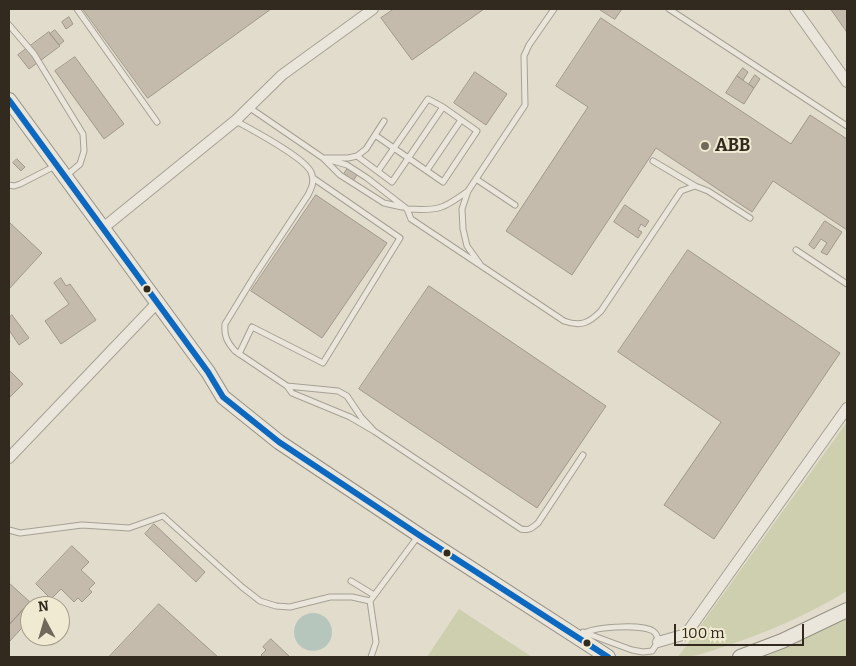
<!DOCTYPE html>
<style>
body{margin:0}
#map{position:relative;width:856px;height:666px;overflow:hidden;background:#e1dccb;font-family:Bitter,serif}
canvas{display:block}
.frame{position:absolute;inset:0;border:10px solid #322a1e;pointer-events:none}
.north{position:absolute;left:20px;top:596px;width:50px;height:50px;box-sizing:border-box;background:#f1ead2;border:1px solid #a59d8a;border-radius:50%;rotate:354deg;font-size:14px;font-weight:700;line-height:20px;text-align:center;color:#322a1e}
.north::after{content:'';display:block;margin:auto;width:18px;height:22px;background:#6f685b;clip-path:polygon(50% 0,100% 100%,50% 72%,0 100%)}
.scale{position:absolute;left:674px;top:624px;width:130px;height:22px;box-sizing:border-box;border:2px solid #322a1e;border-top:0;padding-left:6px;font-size:15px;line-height:18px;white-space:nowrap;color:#322a1e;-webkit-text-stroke:4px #f1ead2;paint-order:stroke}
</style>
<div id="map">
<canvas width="856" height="666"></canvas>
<div class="frame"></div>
<div class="north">N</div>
<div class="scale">100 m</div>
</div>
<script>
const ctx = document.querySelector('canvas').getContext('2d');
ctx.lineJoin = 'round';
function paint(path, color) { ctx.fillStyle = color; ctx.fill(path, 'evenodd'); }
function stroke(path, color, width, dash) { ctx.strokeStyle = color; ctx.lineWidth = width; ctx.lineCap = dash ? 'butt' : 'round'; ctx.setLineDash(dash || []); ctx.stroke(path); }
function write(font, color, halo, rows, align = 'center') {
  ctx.font = font + ' Bitter,serif'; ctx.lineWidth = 4; ctx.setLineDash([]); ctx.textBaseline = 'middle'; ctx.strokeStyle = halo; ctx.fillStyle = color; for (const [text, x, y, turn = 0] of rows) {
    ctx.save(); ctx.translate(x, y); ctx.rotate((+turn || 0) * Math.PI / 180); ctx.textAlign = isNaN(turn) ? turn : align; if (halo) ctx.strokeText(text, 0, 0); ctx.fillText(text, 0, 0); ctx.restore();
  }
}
const green = new Path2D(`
 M 847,422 L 847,591 C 809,614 766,633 723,647 C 708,652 695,657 678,657 Z
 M 459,609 L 532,657 L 427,657 Z
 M 847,616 L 847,657 L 766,657 Z`);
const water = new Path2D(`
 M294 632a19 19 0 1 1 38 0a19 19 0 1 1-38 0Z`);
const building = new Path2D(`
 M 83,9 L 271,9 L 148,98 Z
 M 394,9 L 484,9 L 412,60 L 381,18 Z
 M 599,9 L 622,9 L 615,19 Z
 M 831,9 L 847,9 L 847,32 Z
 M 69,17 L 73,24 L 66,29 L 62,22 Z
 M 601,18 L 791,144 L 810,115 L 847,139 L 847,230 L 773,181 L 752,212 L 656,148 L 572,275 L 506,231 L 588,107 L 556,86 Z
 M 55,30 L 64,41 L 59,45 L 50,34 Z
 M 49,32 L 60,46 L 29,69 L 18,55 Z
 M 75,57 L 124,124 L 104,139 L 55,71 Z
 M 743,68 L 748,72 L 743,80 L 737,76 Z
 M 475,72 L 507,94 L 486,125 L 454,103 Z
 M 755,75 L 760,79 L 754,88 L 749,84 Z
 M 737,76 L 754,88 L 744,104 L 726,93 Z
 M 17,159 L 25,167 L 21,171 L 13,163 Z
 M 348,168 L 357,175 L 353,181 L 344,174 Z
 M 316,195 L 387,243 L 322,338 L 251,291 Z
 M 625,205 L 649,221 L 645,227 L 641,224 L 638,230 L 642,232 L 638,238 L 614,222 Z
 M 825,221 L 842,232 L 827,255 L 821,252 L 827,243 L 821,239 L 814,249 L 809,245 Z
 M 9,222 L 42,253 L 9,289 Z
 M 688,250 L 840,353 L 714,539 L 664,505 L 721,422 L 618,352 Z
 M 61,278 L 66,286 L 70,284 L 96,320 L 61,344 L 45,321 L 69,304 L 54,283 Z
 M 429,286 L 606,406 L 537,508 L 359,389 Z
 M 12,315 L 29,338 L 19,345 L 9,330 L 9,318 Z
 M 9,370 L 23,384 L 9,398 Z
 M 154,524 L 205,572 L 196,582 L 145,534 Z
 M 72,546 L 89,562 L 81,570 L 95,583 L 89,589 L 92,592 L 82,602 L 78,598 L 74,602 L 61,589 L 51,599 L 36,584 Z
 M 9,583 L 30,602 L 9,625 Z
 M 30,602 L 34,606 L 30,606 L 30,619 L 9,642 L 9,625 Z
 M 159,604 L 218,657 L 109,657 Z
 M 271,639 L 290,657 L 263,657 L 261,655 L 266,650 L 263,647 Z`);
const lane = new Path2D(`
 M 77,9 L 157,122
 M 669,9 L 847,126
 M 9,25 L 34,54 L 83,134 L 84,151 L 80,164 L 67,175
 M 250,108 L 323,158 L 348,158 L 357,156 L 366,149 L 384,121
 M 236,121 C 252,130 304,157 311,172 C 315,181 312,187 308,195 L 255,275 L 225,324 C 224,336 227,342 235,351 L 287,386
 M 375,135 L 443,182 L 477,131 L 443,107
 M 357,156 L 392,182 L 443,107 L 428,99 L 378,171
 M 653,161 L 695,186
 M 427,170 L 461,120
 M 476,179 L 515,205
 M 9,185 L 14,186 L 20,184 L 55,166
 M 402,207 L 384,203 L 340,175 L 323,158 L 347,165 L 367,178 L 407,209 L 411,219 L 564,321 C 581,327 589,323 601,311 L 681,191 L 695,186 L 708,191 L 750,218
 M 407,209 C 439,211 443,209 468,191
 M 796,250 L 847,284
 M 480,264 L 467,246 L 463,229 L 462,209 L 468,191 L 525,105 L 524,56 L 529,45 L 554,9
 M 239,354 L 252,327 L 323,363 L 400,238 L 313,178
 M 374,431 L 361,417 L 347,396 L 338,391 L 287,386 L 292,393 L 350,417 L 374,431 L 521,529 C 529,531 532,528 538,523 L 583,455
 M 9,530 L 20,533 L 82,525 L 129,528 L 163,516 L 242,587 L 260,601 L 276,606 L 290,607 L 330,597 L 352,597 L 370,601 L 419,535
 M 351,581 L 374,595
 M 370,601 L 376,642 L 371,657
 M 580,636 C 588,626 643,624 653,631 C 657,634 658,638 658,642 L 652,651 L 643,652 L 632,650 L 583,632`);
const street = new Path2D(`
 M 795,9 L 847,82
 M 103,228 L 235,121 L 282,75 L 373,9
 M 9,458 L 157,303
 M 658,642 L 686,634 L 847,408`);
const secondary = new Path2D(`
 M 9,100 L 208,372 L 223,397 L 279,442 L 419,535 L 608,657
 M 740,657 L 782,641 L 847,610`);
const bus1 = new Path2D(`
 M 9,100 L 208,372 L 223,397 L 279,442 L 419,535 L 608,657`);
const markers = [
 [705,146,5,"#6f685b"],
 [147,289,4.5,"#322a1e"],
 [447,553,4.5,"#322a1e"],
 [587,643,4.5,"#322a1e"]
];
const poiNames = [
 ["ABB",715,146]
];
paint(green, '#cdcfaf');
paint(water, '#b7c6bd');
paint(building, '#c4bbad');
stroke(building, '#a0988b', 1);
stroke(lane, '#a6a195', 7);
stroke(street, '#a6a195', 12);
stroke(secondary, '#959085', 16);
stroke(lane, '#eae6dc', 5);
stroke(street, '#eae6dc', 10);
stroke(secondary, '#eae6dc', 14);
stroke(bus1, '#0c69bf', 6);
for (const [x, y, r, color] of markers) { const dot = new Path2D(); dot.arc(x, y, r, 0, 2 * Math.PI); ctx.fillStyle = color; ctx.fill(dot); stroke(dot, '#f1ead2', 2); }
write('bold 18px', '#322a1e', '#f1ead2', poiNames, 'left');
</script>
